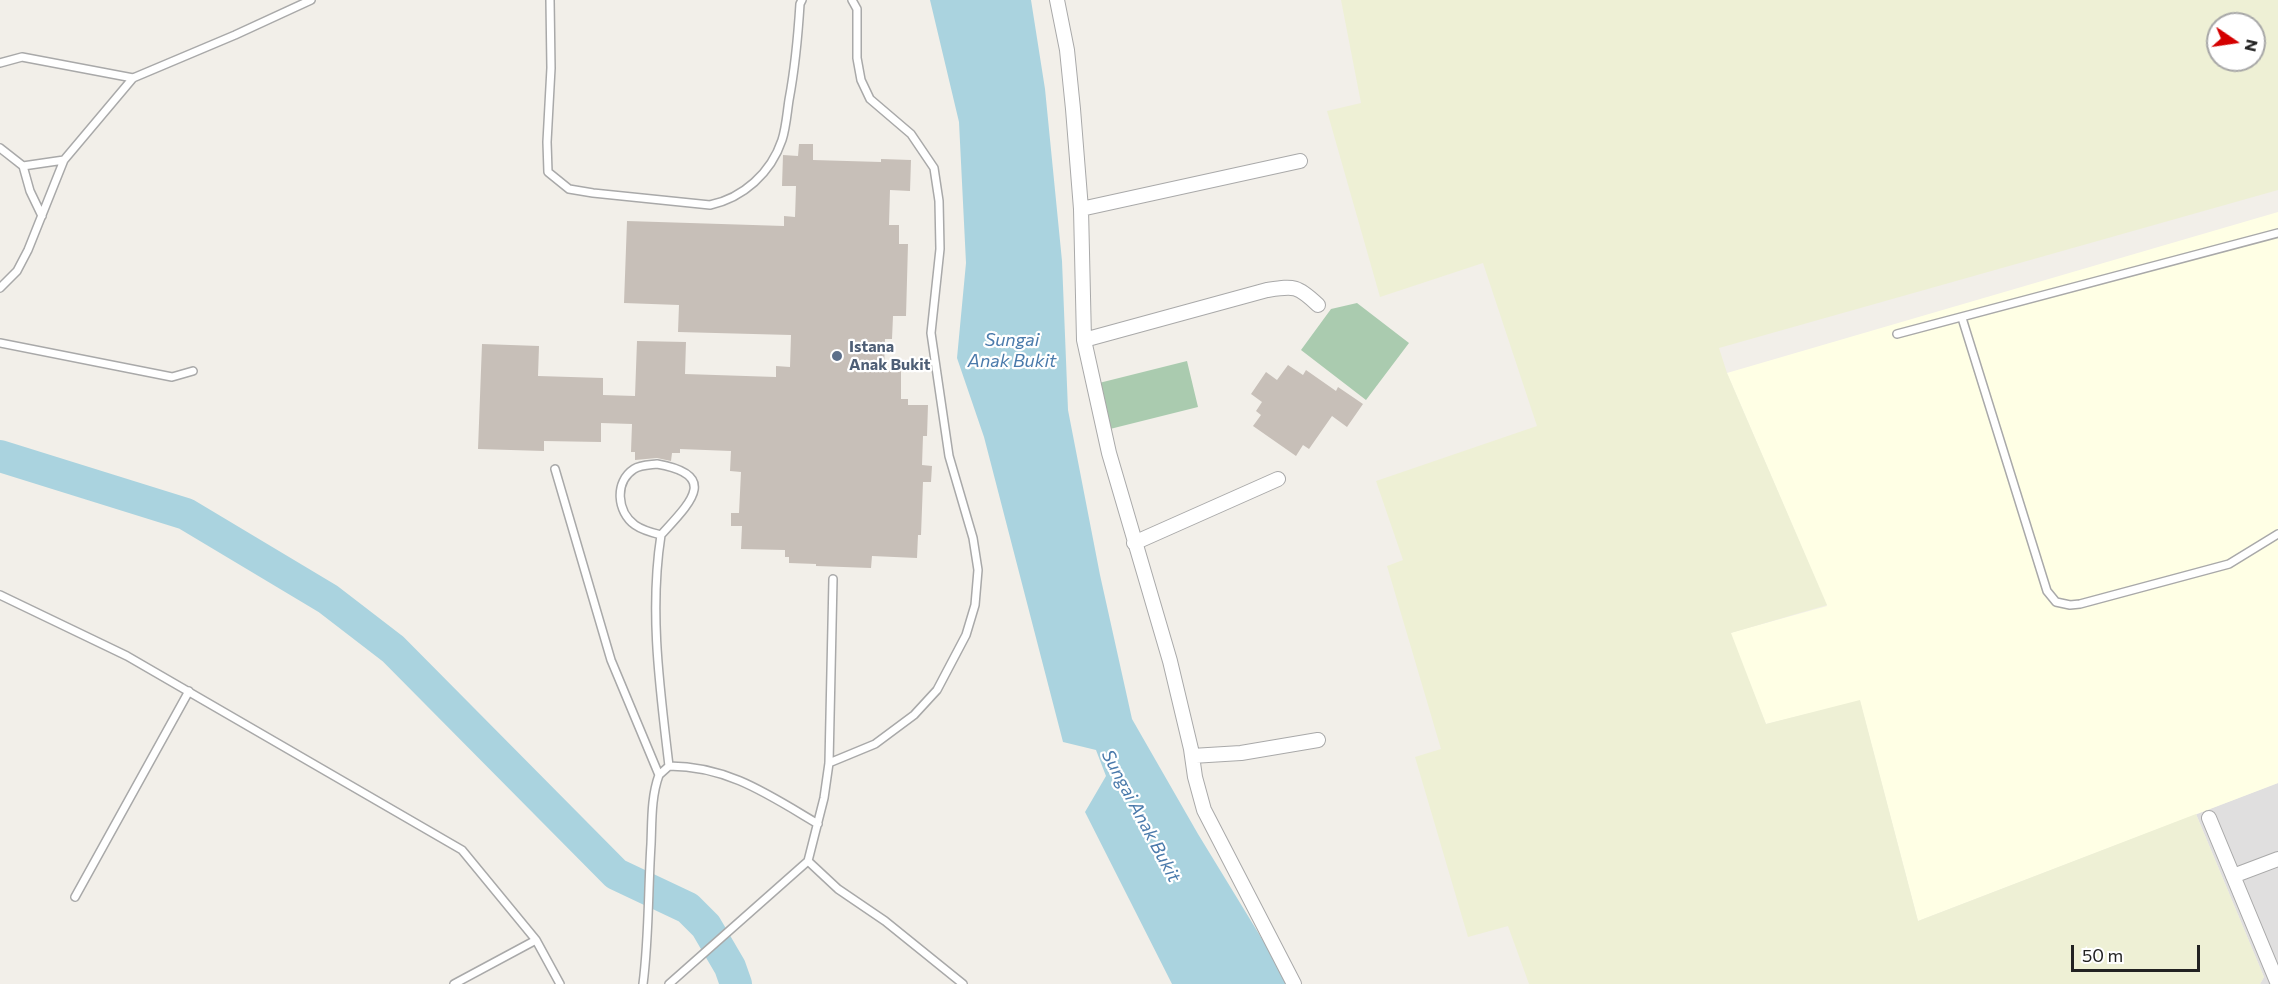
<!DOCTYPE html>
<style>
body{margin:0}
#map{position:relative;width:2278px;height:984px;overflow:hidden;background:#f2efe9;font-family:Commissioner,sans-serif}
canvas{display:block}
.north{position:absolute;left:2206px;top:12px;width:60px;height:60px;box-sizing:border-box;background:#fff;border:2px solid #a7a7a7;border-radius:50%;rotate:103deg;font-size:16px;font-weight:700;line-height:24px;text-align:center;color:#222}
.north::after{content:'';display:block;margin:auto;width:21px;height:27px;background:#d40000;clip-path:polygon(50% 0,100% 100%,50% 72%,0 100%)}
.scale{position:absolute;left:2071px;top:945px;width:129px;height:27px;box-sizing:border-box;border:3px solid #222;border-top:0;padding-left:8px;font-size:18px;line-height:21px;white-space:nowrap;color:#222;-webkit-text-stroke:4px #fff;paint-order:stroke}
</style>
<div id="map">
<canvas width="2278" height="984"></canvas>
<div class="north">N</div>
<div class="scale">50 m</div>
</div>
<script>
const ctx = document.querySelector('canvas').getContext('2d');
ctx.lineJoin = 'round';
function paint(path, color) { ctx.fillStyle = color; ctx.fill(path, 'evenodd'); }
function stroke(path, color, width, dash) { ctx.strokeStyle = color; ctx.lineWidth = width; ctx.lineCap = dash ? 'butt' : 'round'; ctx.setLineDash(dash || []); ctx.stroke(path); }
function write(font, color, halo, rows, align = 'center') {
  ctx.font = font + ' Commissioner,sans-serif'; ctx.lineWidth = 4.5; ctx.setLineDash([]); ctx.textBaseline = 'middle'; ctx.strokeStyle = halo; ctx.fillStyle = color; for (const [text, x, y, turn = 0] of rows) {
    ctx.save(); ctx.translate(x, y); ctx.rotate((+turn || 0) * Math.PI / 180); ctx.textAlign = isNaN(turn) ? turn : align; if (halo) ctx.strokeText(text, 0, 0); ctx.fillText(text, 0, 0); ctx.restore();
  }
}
const residential = new Path2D(`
 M 2278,783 L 2278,984 L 2260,984 L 2264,977 L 2196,814 Z`);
const education = new Path2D(`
 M 2278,212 L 2278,783 L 1918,921 L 1860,701 L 1766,724 L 1730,633 L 1827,606 L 1727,373 Z`);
const farmland = new Path2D(`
 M 1341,0 L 2278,0 L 2278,190 L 1719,348 L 1727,373 L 1827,605 L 1731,633 L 1766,724 L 1860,700 L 1918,921 L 2196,814 L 2264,977 L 2260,984 L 1529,984 L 1508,926 L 1468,937 L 1415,757 L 1441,749 L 1387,566 L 1403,560 L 1376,481 L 1537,426 L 1483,263 L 1380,297 L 1327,111 L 1361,103 ZM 2218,24 L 2254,24 L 2254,60 L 2218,60 Z`);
const cemetery = new Path2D(`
 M 1357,303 L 1409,343 L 1366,400 L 1301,350 L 1331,309 Z
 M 1187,361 L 1198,407 L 1098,432 L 1087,386 Z`);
const water = new Path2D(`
 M 930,0 L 1031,0 L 1045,89 L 1062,261 L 1068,410 L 1100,575 L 1132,719 L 1198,834 L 1281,970 L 1287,984 L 1172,984 L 1085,812 L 1106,776 L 1096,750 L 1063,742 L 984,437 L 957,358 L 966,263 L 959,122 Z`);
const river = new Path2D(`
 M 0,456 L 186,514 L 328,599 L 393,649 L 616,874 L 688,908 L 706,926 L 730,967 L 736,984`);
const building = new Path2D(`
 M 799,144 L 813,144 L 813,160 L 881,162 L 881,159 L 911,160 L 910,191 L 890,190 L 889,225 L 899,225 L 899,244 L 908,244 L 906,316 L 893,316 L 892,339 L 885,339 L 884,370 L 901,370 L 901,399 L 908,399 L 908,405 L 928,405 L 927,436 L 923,436 L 922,465 L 932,466 L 931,482 L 923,482 L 921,535 L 918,535 L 917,558 L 872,556 L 871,568 L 816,566 L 816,564 L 789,563 L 789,557 L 785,557 L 785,550 L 741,549 L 742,526 L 731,526 L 731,513 L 739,513 L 741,472 L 730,471 L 731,451 L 680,449 L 680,453 L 672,453 L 671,461 L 657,458 L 635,460 L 635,452 L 631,452 L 632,424 L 601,423 L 601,442 L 544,441 L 544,451 L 478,449 L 482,344 L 539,346 L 538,376 L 603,378 L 603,395 L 635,396 L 637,341 L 686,342 L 685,374 L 776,377 L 776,366 L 790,367 L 791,335 L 678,332 L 679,305 L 624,303 L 627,221 L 784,226 L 784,216 L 795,217 L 796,186 L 782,186 L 783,155 L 798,156 Z
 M 1288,365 L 1303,375 L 1306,370 L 1336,391 L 1338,387 L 1363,404 L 1347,427 L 1332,416 L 1309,449 L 1303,445 L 1296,456 L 1253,426 L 1261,415 L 1256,411 L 1262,402 L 1251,394 L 1266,372 L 1277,380 Z`);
const service = new Path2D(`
 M 550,0 L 551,68 L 547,142 L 548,172 L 569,189 L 593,193 L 710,205 C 743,198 771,173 782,140 C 786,128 787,113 789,100 C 795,68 798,36 800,4 L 802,0
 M 0,63 L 22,57 L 133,78
 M 0,148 L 23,166 L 30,191 L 42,216
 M 23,166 L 64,160
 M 0,288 L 17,271 L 28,250 L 64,160 L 133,78 L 235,35 L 311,0
 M 1962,318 L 2047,591 L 2056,602 L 2070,605 L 2080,604 L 2229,564 L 2278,534
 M 1897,334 L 2278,233
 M 0,343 L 172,377 L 193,371
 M 657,464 C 721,475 689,504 661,535 C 653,533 642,530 635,525 C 617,512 614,482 634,469 C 640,465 649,465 657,464 Z
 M 555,469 L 611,660 L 659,775 C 651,797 652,821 651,844 C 648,891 649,938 643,984
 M 661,535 C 649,612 660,689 669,766
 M 0,595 L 127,656 L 462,850 L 536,940 L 560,984
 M 829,763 L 875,744 L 914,715 L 937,690 L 966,635 L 975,605 L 978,570 L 973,538 L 949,456 L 931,333 L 940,249 L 939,201 L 934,168 L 911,134 L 870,99 L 861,80 L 857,58 L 857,9 L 852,0
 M 659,775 L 669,766 C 728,766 769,795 818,824
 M 808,861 L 838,889 L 885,921 L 963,984
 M 75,897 L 189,691
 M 454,984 L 536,940
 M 669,984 L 808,861 L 824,798 L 829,763 L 833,579`);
const minor = new Path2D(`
 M 1057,0 L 1067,50 L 1073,109 L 1081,209 L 1084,340 L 1109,453 L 1170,661 L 1191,749 L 1195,777 L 1204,810 L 1294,984
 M 1081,209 L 1300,161
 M 1084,340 L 1267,290 C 1294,286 1297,285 1318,305
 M 1134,543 L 1278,479
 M 1192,756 L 1241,753 L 1318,740
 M 2209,818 L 2278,984
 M 2233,876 L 2278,859`);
const markers = [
 [837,356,6,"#5c6f8a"]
];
const serviceNames = [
 ["Istana",849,347],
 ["Anak Bukit",849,365]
];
const waterNames = [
 ["Sungai",1012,340],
 ["Anak Bukit",1012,361],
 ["Sungai Anak Bukit",1141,816,62]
];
paint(residential, '#e0dfdf');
paint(education, '#ffffe5');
paint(farmland, '#eef0d5');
paint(cemetery, '#aacbaf');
paint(water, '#aad3df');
stroke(river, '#aad3df', 32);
paint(building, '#c7bfb8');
stroke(service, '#a9a9a9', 10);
stroke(minor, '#a9a9a9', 16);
stroke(service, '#fff', 7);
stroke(minor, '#fff', 14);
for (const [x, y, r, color] of markers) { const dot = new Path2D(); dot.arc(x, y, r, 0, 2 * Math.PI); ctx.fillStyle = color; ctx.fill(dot); stroke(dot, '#fff', 2); }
write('bold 16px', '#4e5e75', '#fff', serviceNames, 'left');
write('italic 18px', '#4a7aab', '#fff', waterNames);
</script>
